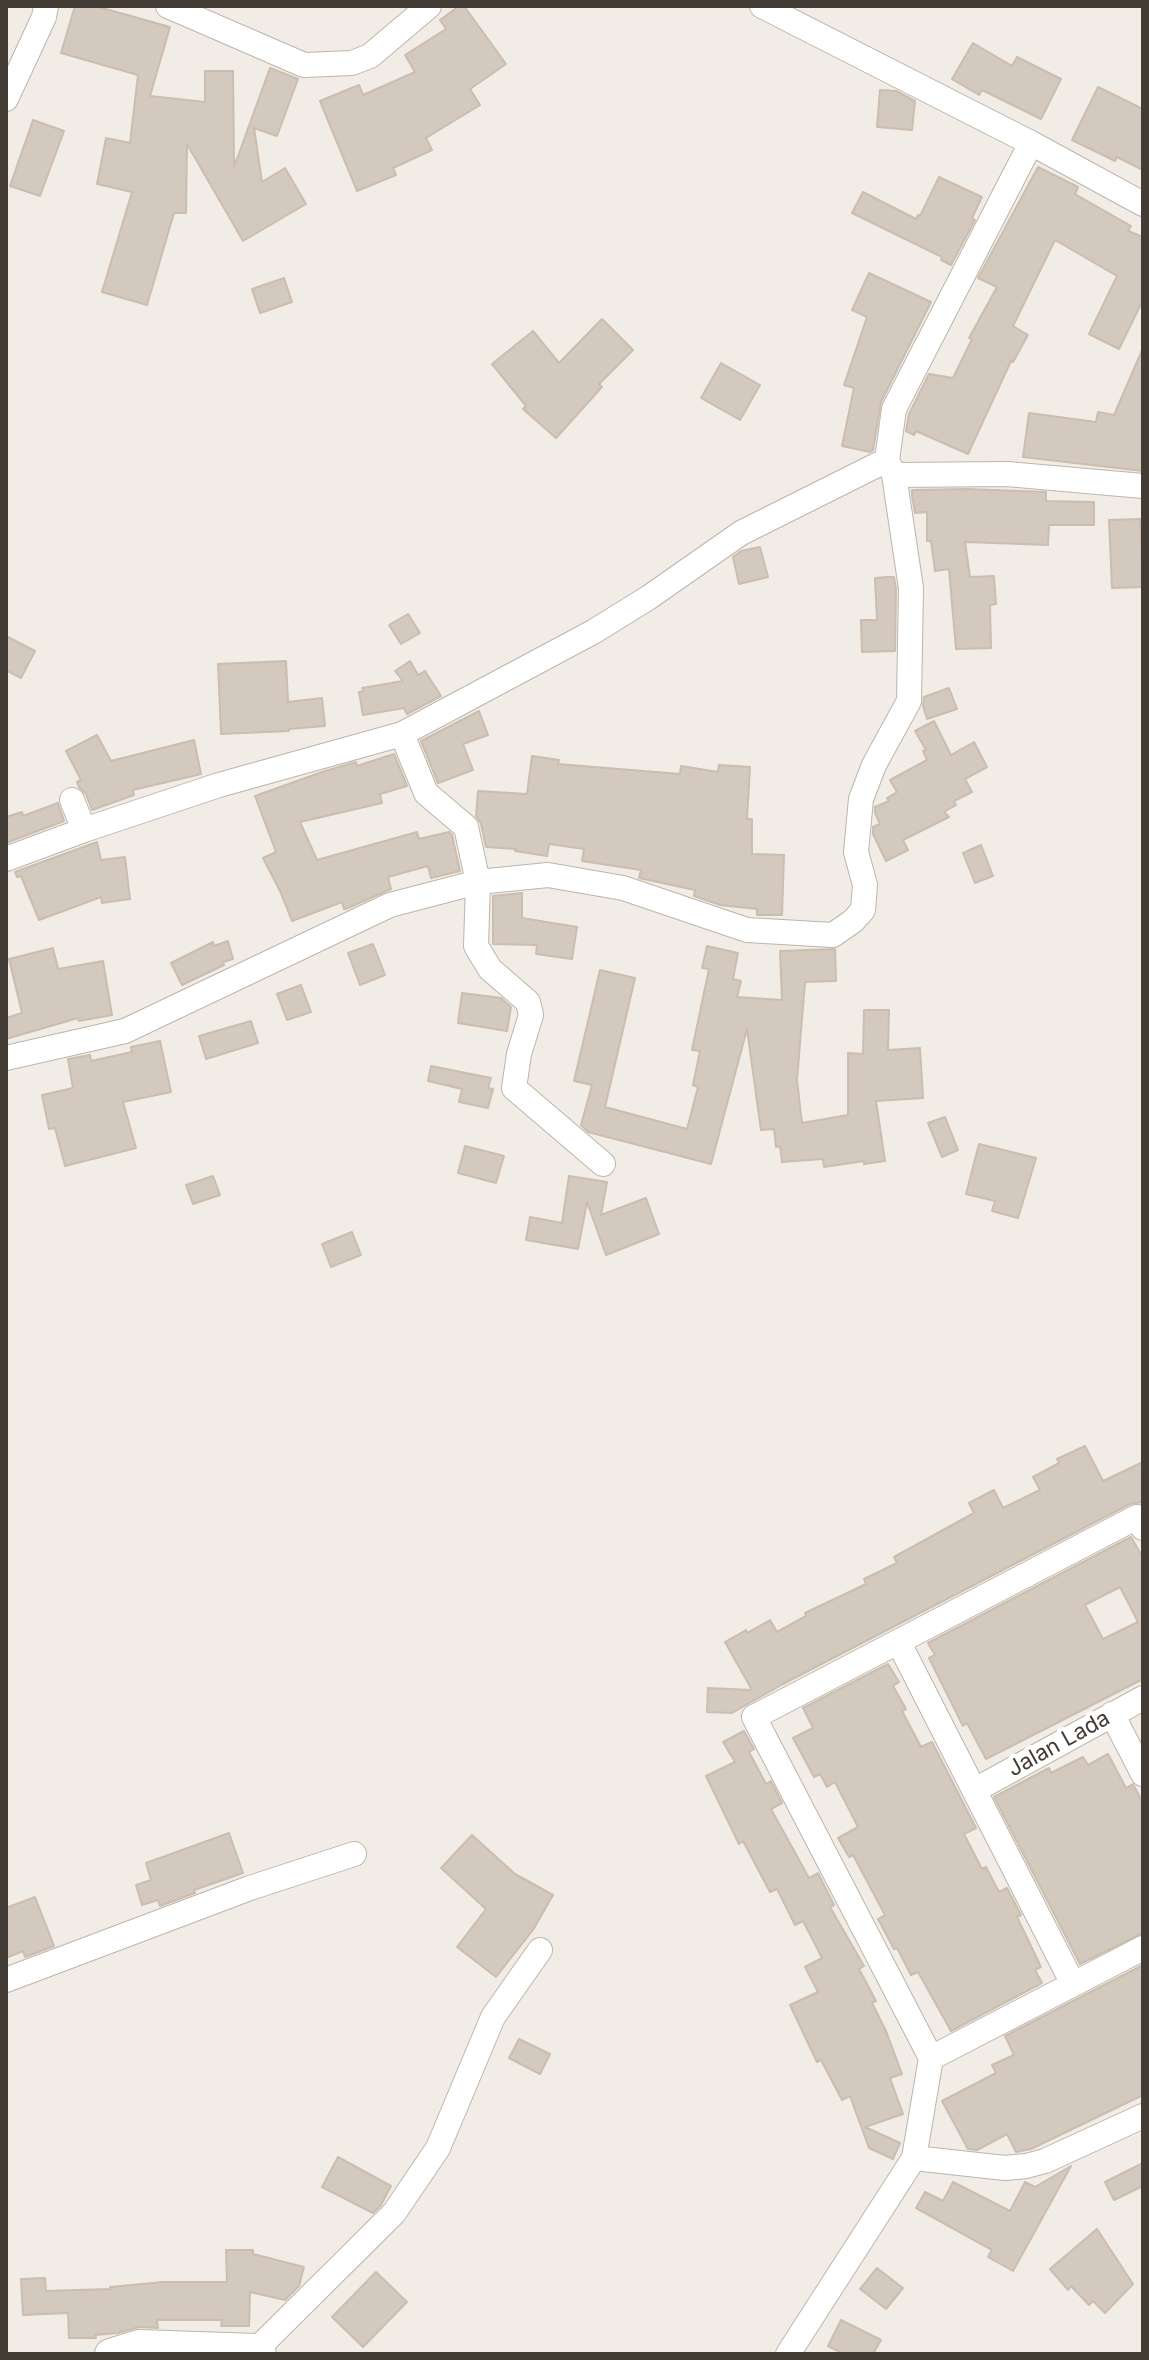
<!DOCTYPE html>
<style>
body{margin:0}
#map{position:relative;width:1149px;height:2360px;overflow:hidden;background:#f1ece5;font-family:Inter,sans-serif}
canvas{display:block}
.frame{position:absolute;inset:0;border:8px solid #423c35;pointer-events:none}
</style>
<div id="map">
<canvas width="1149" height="2360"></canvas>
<div class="frame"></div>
</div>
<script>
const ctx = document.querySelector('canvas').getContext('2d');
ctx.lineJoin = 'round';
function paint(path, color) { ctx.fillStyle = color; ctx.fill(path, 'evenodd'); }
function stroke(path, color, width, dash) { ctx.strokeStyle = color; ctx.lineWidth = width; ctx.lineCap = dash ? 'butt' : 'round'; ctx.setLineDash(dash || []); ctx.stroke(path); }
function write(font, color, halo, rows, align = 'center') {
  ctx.font = font + ' Inter,sans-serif'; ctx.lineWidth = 8; ctx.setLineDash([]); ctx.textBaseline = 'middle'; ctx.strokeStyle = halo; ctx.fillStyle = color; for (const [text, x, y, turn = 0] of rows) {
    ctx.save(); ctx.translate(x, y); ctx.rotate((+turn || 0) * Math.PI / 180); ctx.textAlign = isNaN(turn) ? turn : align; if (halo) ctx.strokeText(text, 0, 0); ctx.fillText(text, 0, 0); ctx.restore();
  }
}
const building = new Path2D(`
 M 75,6 L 95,6 L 170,27 L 150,96 L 205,102 L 205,71 L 233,71 L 234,167 L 270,68 L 298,79 L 277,136 L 254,128 L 262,182 L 285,168 L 306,204 L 243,241 L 187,144 L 186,213 L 174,213 L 147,305 L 102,292 L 132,192 L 97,184 L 106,138 L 130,143 L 138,75 L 61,53 Z
 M 459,6 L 464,6 L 506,64 L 470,89 L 480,105 L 426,138 L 432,150 L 393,168 L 396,175 L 357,191 L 320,101 L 359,85 L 363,95 L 415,72 L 405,55 L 446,29 L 440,20 Z
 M 973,43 L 1012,66 L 1017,57 L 1061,79 L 1041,119 L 982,90 L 979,95 L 952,79 Z
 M 1098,87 L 1143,109 L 1143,170 L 1117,157 L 1115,161 L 1072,140 Z
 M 880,90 L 896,91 L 915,101 L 912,130 L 877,127 Z
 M 33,120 L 64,131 L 40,196 L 10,186 Z
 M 1038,167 L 1078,187 L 1075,194 L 1131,226 L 1128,231 L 1143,237 L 1143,300 L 1119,349 L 1089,334 L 1117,276 L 1055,240 L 1013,326 L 1028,335 L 1013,362 L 1011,361 L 968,454 L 916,431 L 914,435 L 906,431 L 909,414 L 929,374 L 953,378 L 972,339 L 969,338 L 997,287 L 978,278 Z
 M 939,177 L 982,197 L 972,218 L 975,220 L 951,265 L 941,260 L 942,257 L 852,213 L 863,192 L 916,219 L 918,215 L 920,216 Z
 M 869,273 L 931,302 L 881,402 L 873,450 L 870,452 L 842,446 L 854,388 L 844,385 L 867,317 L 852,310 Z
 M 284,278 L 292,302 L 260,313 L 252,289 Z
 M 602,319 L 633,350 L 599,384 L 602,387 L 556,438 L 523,409 L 526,406 L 492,364 L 533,331 L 559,363 Z
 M 1143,348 L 1143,471 L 1023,457 L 1029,413 L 1096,422 L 1098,412 L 1114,415 Z
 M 721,363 L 760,385 L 740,420 L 701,398 Z
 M 967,489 L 1046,492 L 1046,501 L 1094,502 L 1094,525 L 1049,525 L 1048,545 L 965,542 L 970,577 L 994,576 L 996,604 L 990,605 L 991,648 L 956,649 L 949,569 L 935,571 L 931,541 L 927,541 L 927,512 L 915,513 L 912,495 L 912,490 Z
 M 1140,519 L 1143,587 L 1112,588 L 1109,520 Z
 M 760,547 L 768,577 L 739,584 L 733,557 L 741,551 Z
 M 887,577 L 894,577 L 896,589 L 895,651 L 862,652 L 861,620 L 877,620 L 875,578 Z
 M 408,614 L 420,633 L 401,644 L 389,625 Z
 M 6,636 L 35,651 L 21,678 L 6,670 Z
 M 286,661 L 288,702 L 322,698 L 325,726 L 289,729 L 289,731 L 221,734 L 218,664 Z
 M 410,661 L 418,675 L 425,671 L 441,696 L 407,714 L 404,708 L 363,715 L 359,692 L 364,691 L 362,688 L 403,681 L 395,671 Z
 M 949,688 L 957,709 L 927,719 L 923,706 L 924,697 Z
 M 479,711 L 488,735 L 463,744 L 473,770 L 438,783 L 421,741 Z
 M 934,721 L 951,755 L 974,742 L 987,767 L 965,779 L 972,792 L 954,801 L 956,805 L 944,812 L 949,817 L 903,840 L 908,850 L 886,861 L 873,834 L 873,827 L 880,824 L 875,813 L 875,807 L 889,801 L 887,798 L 897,792 L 890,780 L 927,760 L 923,751 L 926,750 L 915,731 Z
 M 97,735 L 111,761 L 194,740 L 201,774 L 133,790 L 134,795 L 92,810 L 86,794 L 79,787 L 77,782 L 81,780 L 66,751 Z
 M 394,754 L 407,786 L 380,794 L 382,803 L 300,822 L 317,860 L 417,832 L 419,839 L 449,832 L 452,835 L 460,871 L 431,878 L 428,866 L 388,877 L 391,889 L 348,908 L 344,909 L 342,902 L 292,921 L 280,891 L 263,858 L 276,852 L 255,796 L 325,771 L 356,762 L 357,766 Z
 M 532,756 L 559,760 L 558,764 L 680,774 L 681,766 L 718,772 L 719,765 L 750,767 L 747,819 L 752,819 L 752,854 L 784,855 L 782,915 L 757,915 L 757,909 L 720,905 L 694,896 L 695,890 L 639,878 L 641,870 L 582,861 L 584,849 L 549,844 L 547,856 L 515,851 L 516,849 L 486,847 L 481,824 L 476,816 L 478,791 L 527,794 Z
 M 58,803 L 64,821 L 6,843 L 6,817 L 22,812 L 23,816 Z
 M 97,842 L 101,860 L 125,857 L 130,899 L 102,903 L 101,897 L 39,920 L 21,876 L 17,877 L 15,872 Z
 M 981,845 L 993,876 L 975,883 L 963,853 Z
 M 522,893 L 522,918 L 577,927 L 572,959 L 536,954 L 537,945 L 493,944 L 493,896 Z
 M 228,941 L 233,959 L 223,962 L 224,965 L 182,985 L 171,963 L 213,942 L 214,946 Z
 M 373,944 L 385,975 L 360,985 L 348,953 Z
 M 707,946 L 738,953 L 733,979 L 741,981 L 737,997 L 782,1000 L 780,951 L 835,949 L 836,981 L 805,982 L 797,1080 L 802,1123 L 848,1115 L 848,1053 L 863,1054 L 864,1010 L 889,1010 L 888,1050 L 920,1048 L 923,1098 L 876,1101 L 885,1161 L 864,1164 L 864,1161 L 824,1167 L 823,1159 L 782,1162 L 780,1146 L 776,1147 L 774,1129 L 761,1130 L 747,1029 L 711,1164 L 588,1132 L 581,1125 L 592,1085 L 574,1081 L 600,970 L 635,978 L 605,1107 L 687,1129 L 698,1087 L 693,1085 L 700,1051 L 692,1050 L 709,969 L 702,968 Z
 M 53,948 L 58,969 L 103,961 L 112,1015 L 79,1021 L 78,1018 L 6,1039 L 6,1018 L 22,1013 L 9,959 Z
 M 301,985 L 311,1012 L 287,1020 L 277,994 Z
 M 462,993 L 501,998 L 511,1007 L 507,1031 L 458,1023 Z
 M 251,1021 L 258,1043 L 206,1059 L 199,1036 Z
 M 160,1041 L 171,1092 L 123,1102 L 136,1148 L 65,1166 L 55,1128 L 49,1129 L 42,1095 L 73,1088 L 68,1059 L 90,1055 L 91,1061 L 132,1052 L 131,1047 Z
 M 431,1066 L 491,1078 L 488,1088 L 493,1089 L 488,1108 L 459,1102 L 462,1089 L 428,1081 Z
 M 945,1117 L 958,1150 L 942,1157 L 928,1123 Z
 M 979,1144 L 1036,1158 L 1018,1218 L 992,1211 L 995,1201 L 966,1194 Z
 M 465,1146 L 504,1156 L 496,1183 L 458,1173 Z
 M 213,1176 L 220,1195 L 193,1204 L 186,1185 Z
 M 569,1176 L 607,1182 L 601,1215 L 646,1198 L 659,1234 L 606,1255 L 587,1202 L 578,1249 L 526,1240 L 530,1217 L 562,1223 Z
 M 352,1232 L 361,1255 L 331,1267 L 322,1244 Z
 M 1085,1446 L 1103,1481 L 1143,1462 L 1143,1502 L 1130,1504 L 783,1684 L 732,1713 L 707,1712 L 708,1688 L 752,1690 L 725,1642 L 746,1630 L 747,1633 L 770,1620 L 777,1632 L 806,1616 L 805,1613 L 866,1584 L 864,1579 L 897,1563 L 894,1557 L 974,1513 L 969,1503 L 994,1490 L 1003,1508 L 1040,1490 L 1033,1477 L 1059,1463 L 1057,1459 Z
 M 1131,1537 L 1143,1558 L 1143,1679 L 986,1759 L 967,1723 L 963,1726 L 929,1658 L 935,1655 L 928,1643 ZM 1120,1587 L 1138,1622 L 1103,1639 L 1085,1605 Z
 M 888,1664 L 899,1682 L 893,1686 L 906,1709 L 902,1711 L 921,1747 L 932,1742 L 976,1828 L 964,1834 L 982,1869 L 986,1867 L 999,1892 L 1007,1888 L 1021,1915 L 1017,1917 L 1041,1967 L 1035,1970 L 1042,1983 L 951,2031 L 918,1972 L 911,1975 L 897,1948 L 894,1949 L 878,1919 L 885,1915 L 853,1855 L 849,1857 L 838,1838 L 858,1827 L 835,1782 L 827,1787 L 820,1774 L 814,1777 L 793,1738 L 813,1728 L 803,1708 Z
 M 744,1731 L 754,1749 L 749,1752 L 766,1784 L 771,1781 L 782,1803 L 771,1809 L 809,1878 L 818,1873 L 834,1905 L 830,1907 L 864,1966 L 859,1969 L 876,2001 L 872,2003 L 886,2031 L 902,2074 L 890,2078 L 903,2114 L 865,2127 L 900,2143 L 893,2159 L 869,2148 L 850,2096 L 842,2100 L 821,2060 L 817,2062 L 790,2005 L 818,1992 L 805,1967 L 822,1958 L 803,1921 L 795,1925 L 777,1889 L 770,1892 L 743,1841 L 739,1844 L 706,1776 L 735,1762 L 723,1742 Z
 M 1108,1754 L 1126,1788 L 1133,1784 L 1143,1803 L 1143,1933 L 1080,1964 L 994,1797 L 1049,1768 L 1051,1773 L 1083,1757 L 1088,1765 Z
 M 229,1833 L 243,1873 L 194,1890 L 195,1893 L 160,1906 L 158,1900 L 142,1905 L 136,1885 L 151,1880 L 146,1863 Z
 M 472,1835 L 515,1874 L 553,1895 L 533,1930 L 496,1977 L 457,1947 L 486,1909 L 441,1868 Z
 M 35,1897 L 54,1946 L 25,1957 L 23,1951 L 6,1958 L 6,1908 Z
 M 1143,1965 L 1143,2095 L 1031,2149 L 1016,2152 L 1007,2134 L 977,2150 L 968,2149 L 942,2101 L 996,2073 L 992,2065 L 1014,2055 L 1005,2036 Z
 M 519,2039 L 550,2054 L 540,2074 L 509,2058 Z
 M 338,2157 L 391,2186 L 381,2205 L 373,2213 L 322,2187 Z
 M 1143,2163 L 1143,2186 L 1114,2200 L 1105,2182 Z
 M 1071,2166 L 1013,2271 L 988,2257 L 992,2250 L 916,2208 L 925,2192 L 943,2201 L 953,2182 L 1010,2211 L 1025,2182 L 1035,2187 Z
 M 1097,2229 L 1133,2284 L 1105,2313 L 1093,2301 L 1089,2305 L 1071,2286 L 1068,2290 L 1050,2269 Z
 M 226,2250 L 253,2250 L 253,2254 L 304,2267 L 299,2286 L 285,2300 L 250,2292 L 249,2326 L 221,2326 L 222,2320 L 157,2320 L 158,2328 L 139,2327 L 118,2333 L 95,2335 L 96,2338 L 69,2338 L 68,2313 L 23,2315 L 21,2279 L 45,2278 L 46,2291 L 110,2289 L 110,2287 L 163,2282 L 227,2282 Z
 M 877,2268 L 903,2288 L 886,2309 L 860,2289 Z
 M 376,2272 L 407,2302 L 363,2347 L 332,2317 Z
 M 841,2320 L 881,2340 L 873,2354 L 844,2354 L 828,2346 Z`);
const minor = new Path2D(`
 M 168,6 L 304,65 L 352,63 L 370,56 L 429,6
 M 762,6 L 1031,143 L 1143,204
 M 6,99 L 44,17 L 46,6
 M 894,475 L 1007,474 L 1143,486
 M 402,734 L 426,793 L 466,827 L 478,882 L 476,946 L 490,969 L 528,1002 L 531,1015 L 519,1054 L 514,1088 L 603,1164
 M 72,800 L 84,830
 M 6,859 L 84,830 L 219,785 L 402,734 L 593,632 L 648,598 L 741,533 L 887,460
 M 6,1058 L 125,1031 L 390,905 L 478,882 L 548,875 L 623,888 L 747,930 L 833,935 L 853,921 L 863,910 L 865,885 L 856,852 L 861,799 L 874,765 L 909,701 L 911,588 L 894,475 L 887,460 L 894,409 L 1031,143
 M 899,1643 L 1073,1984
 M 1112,1714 L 1143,1774
 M 975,1790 L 1143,1698
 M 6,1980 L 250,1888 L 354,1854
 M 931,2058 L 754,1717 L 1137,1517 L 1143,1528
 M 914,2158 L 1005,2168 L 1026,2166 L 1045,2161 L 1143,2116
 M 257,2349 L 394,2213 L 438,2148 L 493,2017 L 540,1950
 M 788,2354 L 914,2158 L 931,2058 L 1143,1948`);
const tertiary = new Path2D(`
 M 110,2354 L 139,2345 L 257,2349 L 261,2354`);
const streetNames = [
 ["Jalan Lada",1059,1744,-29]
];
paint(building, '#d4c9be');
stroke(building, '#cbbdaf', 2);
stroke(minor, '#beb5ab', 26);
stroke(tertiary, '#beb5ab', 32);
stroke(minor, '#fff', 24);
stroke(tertiary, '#fff', 30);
write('22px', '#423c35', '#fff', streetNames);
</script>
